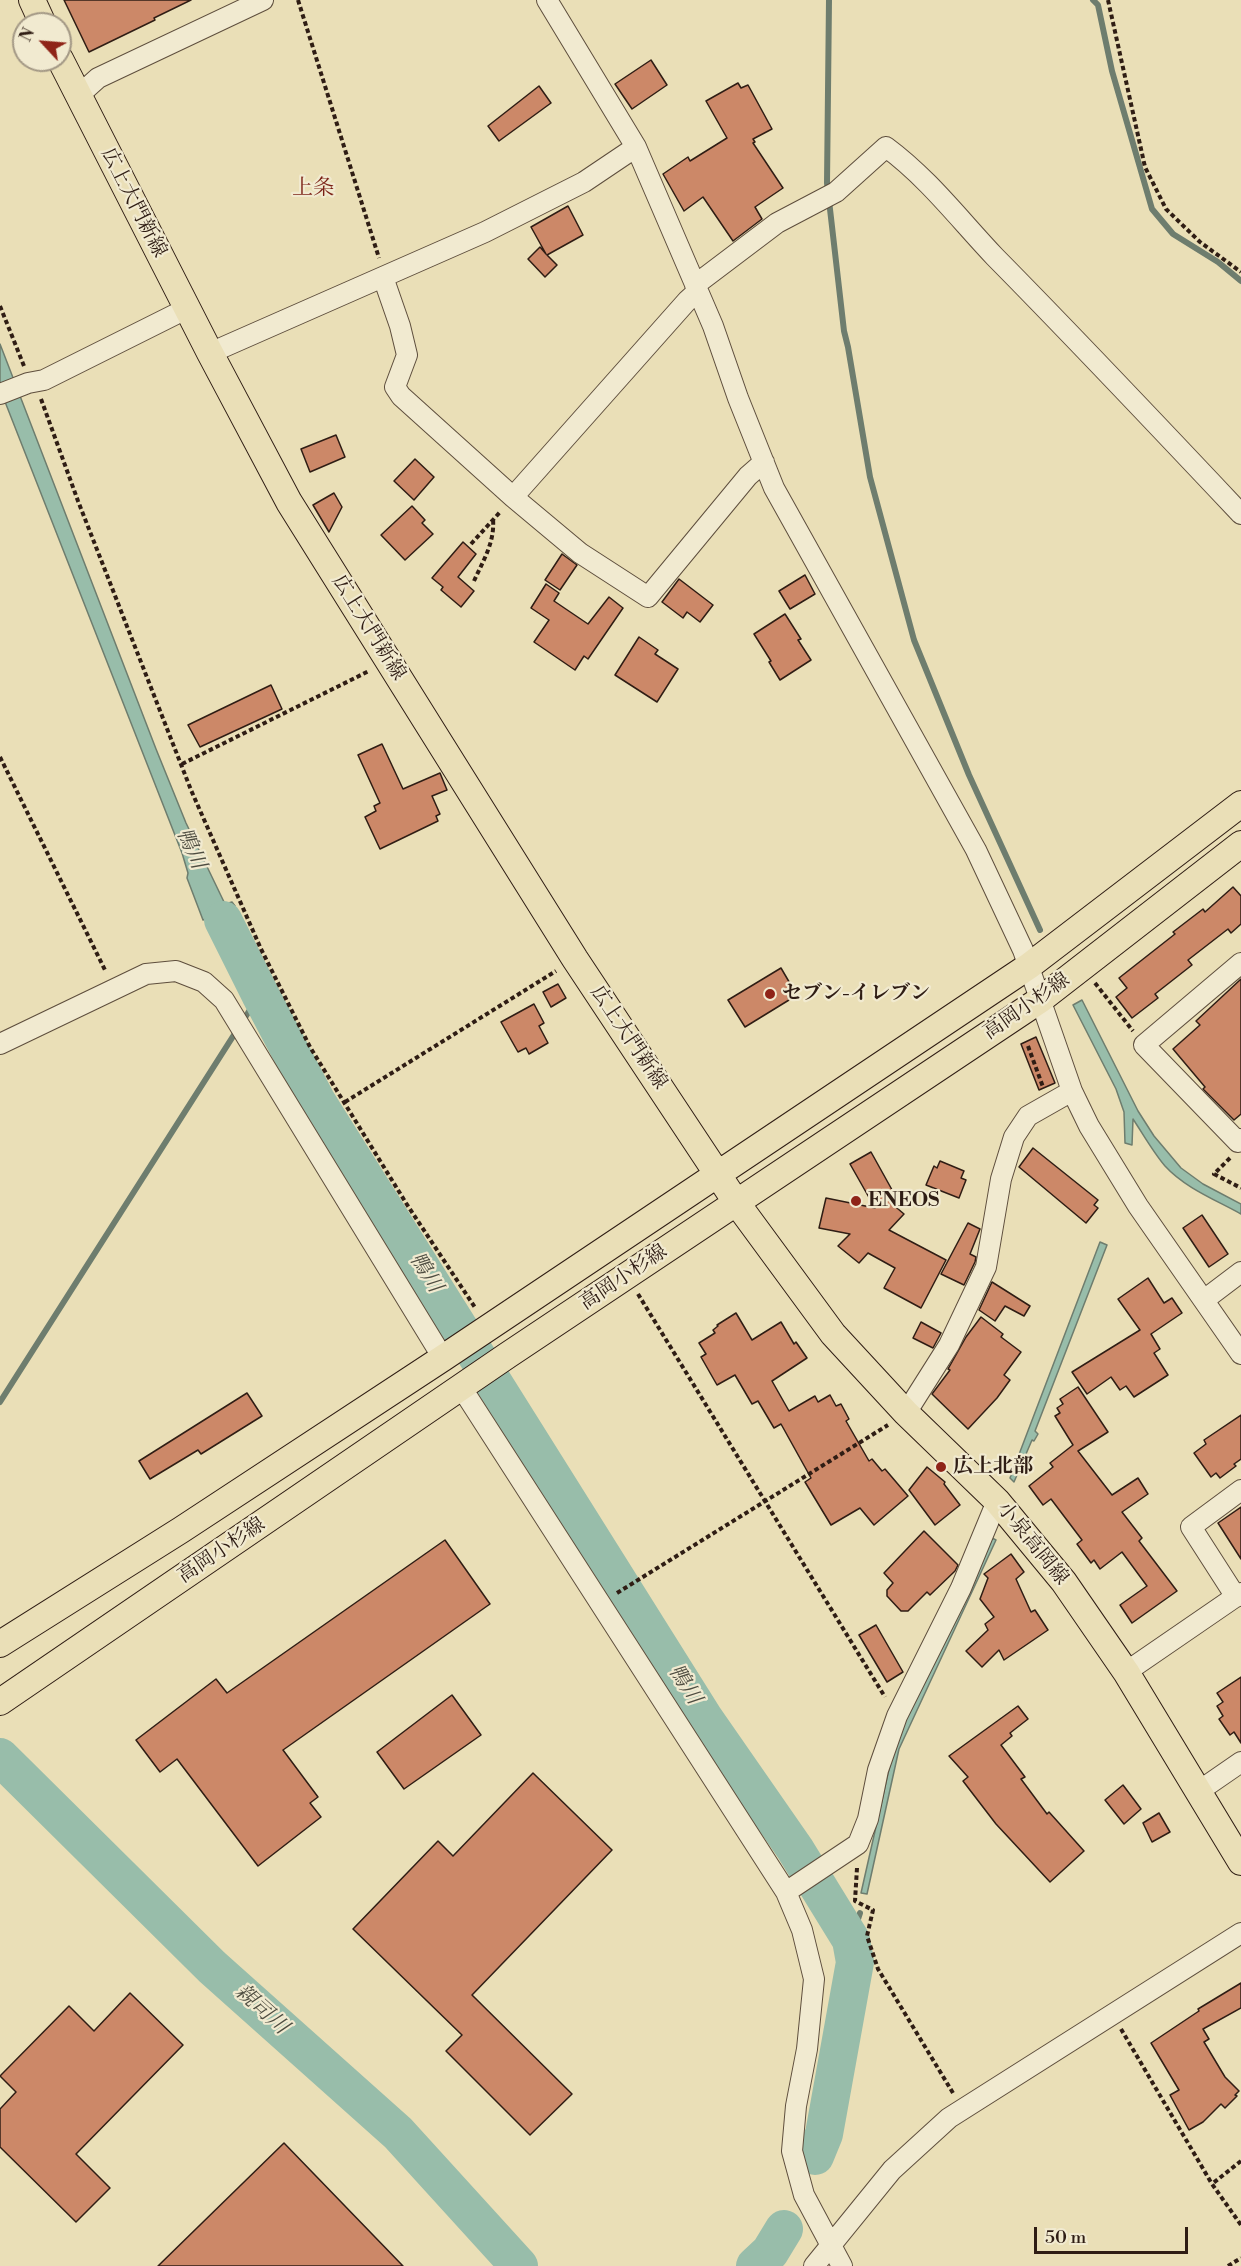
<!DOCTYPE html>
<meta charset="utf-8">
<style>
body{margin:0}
#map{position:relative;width:1241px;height:2266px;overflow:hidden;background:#eadfb7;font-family:"Libre Bodoni",serif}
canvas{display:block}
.north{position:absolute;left:12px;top:12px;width:60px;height:60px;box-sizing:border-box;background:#f1ead0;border:2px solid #a39885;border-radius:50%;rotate:296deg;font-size:16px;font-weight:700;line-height:24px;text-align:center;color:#2f1d14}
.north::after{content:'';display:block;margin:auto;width:21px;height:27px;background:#8f2418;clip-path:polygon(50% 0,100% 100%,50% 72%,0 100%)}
.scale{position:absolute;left:1034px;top:2227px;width:154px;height:27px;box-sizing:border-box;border:3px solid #2f1d14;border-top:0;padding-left:8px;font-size:18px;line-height:21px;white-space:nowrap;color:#2f1d14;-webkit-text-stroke:4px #f1ead0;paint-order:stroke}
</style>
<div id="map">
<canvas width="1241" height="2266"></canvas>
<div class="north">N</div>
<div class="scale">50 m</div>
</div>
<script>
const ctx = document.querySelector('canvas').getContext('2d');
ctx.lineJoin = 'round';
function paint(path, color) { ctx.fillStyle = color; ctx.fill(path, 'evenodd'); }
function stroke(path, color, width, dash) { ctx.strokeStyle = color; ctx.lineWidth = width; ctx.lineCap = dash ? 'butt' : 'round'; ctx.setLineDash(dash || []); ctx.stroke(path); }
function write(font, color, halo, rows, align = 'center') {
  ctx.font = font + ' "Libre Bodoni","Noto Serif JP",serif'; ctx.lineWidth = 4.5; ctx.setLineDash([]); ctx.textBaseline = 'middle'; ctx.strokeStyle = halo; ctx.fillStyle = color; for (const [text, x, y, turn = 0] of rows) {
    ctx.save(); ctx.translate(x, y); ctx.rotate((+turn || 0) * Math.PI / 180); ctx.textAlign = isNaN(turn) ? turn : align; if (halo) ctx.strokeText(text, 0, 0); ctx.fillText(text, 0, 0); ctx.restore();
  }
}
const water = new Path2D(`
 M 0,344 L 156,749 L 186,823 L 225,904 L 232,902 L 235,906 L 229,910 L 254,961 L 236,969 L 212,917 L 203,920 L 187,878 L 188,873 L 182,853 L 0,389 Z
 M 1082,1000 L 1138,1111 L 1154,1136 L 1181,1168 L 1203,1184 L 1241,1204 L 1241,1214 C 1216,1200 1185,1188 1165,1166 C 1153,1152 1143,1134 1133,1119 L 1132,1145 L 1125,1143 L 1124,1112 L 1116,1089 L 1073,1005 Z
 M 1100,1242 L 1107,1245 L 1035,1431 L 1038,1434 L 1034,1441 L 1032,1440 L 1014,1482 L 1010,1478 Z
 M 990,1537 L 996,1540 L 899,1749 L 867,1894 L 861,1893 L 892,1756 L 903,1725 Z`);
const stream = new Path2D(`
 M 829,0 L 827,183 L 844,331 L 848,347 L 870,477 L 914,640 L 969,775 L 1040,930
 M 1093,0 L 1098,5 L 1112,71 L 1152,209 L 1173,234 L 1218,262 L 1241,281
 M 0,1402 L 260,994
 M 851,1940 L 860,1913`);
const river = new Path2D(`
 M 223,920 L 260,994 L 316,1100 L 704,1718 L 795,1849 L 851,1940 L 855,1962 L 824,2134 L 815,2156
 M 0,1757 L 212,1967 L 398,2133 L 519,2266
 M 755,2266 L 770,2252 L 784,2229`);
const building = new Path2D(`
 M 64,0 L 191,0 L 154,18 L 155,20 L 89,52 Z
 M 651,60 L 667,85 L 632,109 L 615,84 Z
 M 738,83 L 741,88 L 748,85 L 772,129 L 753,139 L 755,142 L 753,143 L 783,188 L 755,207 L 762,219 L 733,241 L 703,197 L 684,211 L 663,174 L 688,157 L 690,161 L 727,138 L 706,101 Z
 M 539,86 L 551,103 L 499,141 L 488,126 Z
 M 568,206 L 583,235 L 547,255 L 557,265 L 545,277 L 528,259 L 540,247 L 546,254 L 531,227 Z
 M 336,435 L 345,457 L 310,472 L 301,449 Z
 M 415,459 L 434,477 L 414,500 L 394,481 Z
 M 334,493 L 342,507 L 329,532 L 313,505 Z
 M 412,506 L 425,520 L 422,523 L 433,534 L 405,560 L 381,535 Z
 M 463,542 L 476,554 L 458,577 L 474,591 L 461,607 L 441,590 L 443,587 L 432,578 Z
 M 562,554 L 577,565 L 560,590 L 545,580 Z
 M 805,575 L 815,594 L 790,609 L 779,591 Z
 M 679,579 L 713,605 L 700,622 L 687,612 L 683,618 L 662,602 Z
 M 546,584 L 559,593 L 554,601 L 588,624 L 609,597 L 623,608 L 588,659 L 584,656 L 575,670 L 534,642 L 549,620 L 531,608 Z
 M 785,614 L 801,639 L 798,640 L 811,660 L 780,680 L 769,662 L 771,661 L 754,634 Z
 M 639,637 L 658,650 L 655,654 L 678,669 L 657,702 L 615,675 Z
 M 271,685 L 282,709 L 200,747 L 188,725 Z
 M 382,744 L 403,789 L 440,773 L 447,790 L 432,796 L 440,814 L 436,816 L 438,821 L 380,849 L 365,817 L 376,811 L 374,806 L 380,803 L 358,755 Z
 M 1233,887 L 1241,896 L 1241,924 L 1231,933 L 1228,929 L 1188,960 L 1192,965 L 1155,994 L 1158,998 L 1132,1018 L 1116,997 L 1127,988 L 1119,978 L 1175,934 L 1173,932 L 1203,909 L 1205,912 Z
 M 781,968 L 795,992 L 788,997 L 789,1000 L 745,1027 L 728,1000 Z
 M 1241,979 L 1241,1114 L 1234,1120 L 1203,1089 L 1205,1087 L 1173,1049 L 1200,1025 L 1196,1021 Z
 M 558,984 L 566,998 L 551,1007 L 543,992 Z
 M 534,1004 L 544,1023 L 539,1026 L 548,1043 L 529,1054 L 526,1048 L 518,1052 L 501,1022 Z
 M 1036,1037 L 1055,1083 L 1039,1090 L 1021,1044 Z
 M 1033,1148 L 1098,1200 L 1094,1205 L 1098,1208 L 1086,1223 L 1019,1167 Z
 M 871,1152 L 896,1197 L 891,1203 L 904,1214 L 889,1230 L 946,1260 L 921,1308 L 884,1288 L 895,1268 L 868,1253 L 859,1263 L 838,1246 L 850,1234 L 819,1228 L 826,1198 L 875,1208 L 850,1164 Z
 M 940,1161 L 964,1171 L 961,1178 L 966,1180 L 959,1198 L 926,1185 L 934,1166 L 937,1168 Z
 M 1202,1215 L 1228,1254 L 1209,1267 L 1183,1228 Z
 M 968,1223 L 980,1229 L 970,1254 L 976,1257 L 975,1262 L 964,1285 L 941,1274 Z
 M 1148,1278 L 1164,1303 L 1172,1298 L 1182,1313 L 1151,1334 L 1160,1349 L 1154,1353 L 1168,1375 L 1134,1397 L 1126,1386 L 1120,1390 L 1111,1377 L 1087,1394 L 1072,1372 L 1140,1330 L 1118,1299 Z
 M 992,1282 L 1030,1306 L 1024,1316 L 1005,1306 L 995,1321 L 979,1310 Z
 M 736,1313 L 752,1340 L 781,1322 L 794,1344 L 796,1342 L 807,1358 L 772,1381 L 789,1411 L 815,1396 L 818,1402 L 830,1395 L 836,1406 L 841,1404 L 849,1419 L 846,1421 L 869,1461 L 872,1459 L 882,1471 L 885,1469 L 908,1496 L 874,1525 L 860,1508 L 831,1525 L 805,1482 L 811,1478 L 781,1424 L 774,1428 L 758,1401 L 752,1404 L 735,1375 L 717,1385 L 701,1357 L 706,1354 L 699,1343 L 715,1333 L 713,1330 L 718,1326 L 717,1325 Z
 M 981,1317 L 1003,1334 L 1001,1337 L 1021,1352 L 1004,1375 L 1010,1380 L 997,1398 L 968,1429 L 932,1394 L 950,1370 L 948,1369 L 966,1337 Z
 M 921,1322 L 941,1333 L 933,1348 L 913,1338 Z
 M 1078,1387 L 1108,1432 L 1078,1451 L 1112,1495 L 1138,1478 L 1148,1494 L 1122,1512 L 1142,1538 L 1139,1541 L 1177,1591 L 1132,1623 L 1120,1605 L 1147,1586 L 1122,1552 L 1100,1569 L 1094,1560 L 1091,1563 L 1077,1544 L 1082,1540 L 1051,1499 L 1043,1505 L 1029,1486 L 1053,1467 L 1050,1463 L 1073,1445 L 1055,1416 L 1060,1413 L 1057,1408 L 1063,1404 L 1060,1399 Z
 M 247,1393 L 262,1416 L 201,1454 L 198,1450 L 150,1479 L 139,1461 Z
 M 1241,1415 L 1241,1459 L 1234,1464 L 1236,1466 L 1220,1478 L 1216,1473 L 1211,1477 L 1194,1453 L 1206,1444 L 1204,1440 Z
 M 927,1467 L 945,1482 L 944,1484 L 960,1505 L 935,1525 L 909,1490 Z
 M 1241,1507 L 1241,1559 L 1218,1523 Z
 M 924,1531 L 958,1565 L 955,1571 L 930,1595 L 927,1592 L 908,1611 L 901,1611 L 887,1596 L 887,1590 L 893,1583 L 884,1573 Z
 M 445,1540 L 490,1604 L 283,1750 L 318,1797 L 310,1803 L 321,1817 L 258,1866 L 177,1759 L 160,1772 L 136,1740 L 216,1679 L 227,1693 Z
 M 1011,1554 L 1024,1572 L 1016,1579 L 1031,1612 L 1035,1610 L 1048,1630 L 1004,1660 L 999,1650 L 982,1667 L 966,1651 L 988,1630 L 985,1624 L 994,1617 L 980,1599 L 988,1578 L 984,1574 Z
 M 876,1625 L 903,1672 L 887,1682 L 859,1635 Z
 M 1241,1677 L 1241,1743 L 1234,1732 L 1230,1735 L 1219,1719 L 1223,1716 L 1217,1706 L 1223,1702 L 1217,1693 Z
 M 452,1695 L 481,1735 L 404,1789 L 377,1752 Z
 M 1018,1706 L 1028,1719 L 1010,1733 L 1012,1736 L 1001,1745 L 1025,1777 L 1021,1779 L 1047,1814 L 1049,1812 L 1084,1851 L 1050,1882 L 996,1824 L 963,1781 L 968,1777 L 949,1756 Z
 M 533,1773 L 612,1850 L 472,1995 L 572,2094 L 530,2135 L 446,2051 L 462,2035 L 353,1929 L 438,1841 L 453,1856 Z
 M 1123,1785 L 1141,1809 L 1124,1824 L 1105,1800 Z
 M 1159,1813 L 1170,1832 L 1152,1842 L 1143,1823 Z
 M 1241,1983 L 1241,2008 L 1203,2029 L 1209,2039 L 1204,2042 L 1225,2077 L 1239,2091 L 1235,2095 L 1237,2096 L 1225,2108 L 1221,2104 L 1203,2122 L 1189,2130 L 1170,2095 L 1179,2090 L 1151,2043 L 1199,2011 L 1198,2009 Z
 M 130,1993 L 183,2045 L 76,2154 L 110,2188 L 76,2222 L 0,2147 L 0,2109 L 16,2092 L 0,2076 L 69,2006 L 94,2031 Z
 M 284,2143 L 403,2266 L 158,2266 Z`);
const path = new Path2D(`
 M 298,0 L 379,258
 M 1108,0 L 1145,167 L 1166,209 L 1200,242 L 1241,272
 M 0,306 L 24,366
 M 41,399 L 78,501 L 191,790 L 261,949 L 310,1047 L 406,1203 L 476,1309
 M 471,544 L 501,511
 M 474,581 C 483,561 495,542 493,519
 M 0,757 L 106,972
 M 182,764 L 369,671
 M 1095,983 L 1133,1031
 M 1028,1046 L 1043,1087
 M 345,1102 L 556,971
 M 1230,1158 L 1214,1174 L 1241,1188
 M 638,1294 L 885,1697
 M 617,1593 L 888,1425
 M 857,1868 L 855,1901 L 873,1910 L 867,1936 L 878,1969 L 953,2093
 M 1121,2029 L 1212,2184
 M 1241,2161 L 1212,2184 L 1241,2225
 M 1228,2266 L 1241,2258`);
const minor = new Path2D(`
 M 547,0 L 636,147 L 713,326 L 738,398 L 774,488 L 976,850 L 1023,950 L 1072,1091 L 1089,1126 L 1138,1206 L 1241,1354
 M 78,96 L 98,78 L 263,0
 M 383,277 L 400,326 L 407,355 L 395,387 L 401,396 L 513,497 L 580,553 L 648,597 L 748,476 L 764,462
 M 695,285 L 777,223 L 836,192 L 886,147 C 928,178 959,219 995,257 C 1078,341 1159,427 1241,514
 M 210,353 L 485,232 L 584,182 L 636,147
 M 0,394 L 28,383 L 44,380 L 188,308
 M 513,497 L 687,301 L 698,291
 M 1241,963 L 1144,1045 L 1238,1142 L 1241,1139
 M 0,1044 L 146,974 L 176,971 L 204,982 L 224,1000 L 443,1358
 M 1204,1300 L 1241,1272
 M 461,1387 L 786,1892 L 802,1930 L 814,1979 L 807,2049 L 796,2106 L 792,2151 L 804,2195 L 842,2266
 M 906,1413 L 949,1345 L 986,1267 L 1001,1179 L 1014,1137 L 1028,1116 L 1072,1091
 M 1236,1597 L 1191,1527 L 1241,1490
 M 1126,1672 L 1241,1593
 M 1199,1791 L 1241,1762
 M 786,1892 L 858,1844 L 868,1819 L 878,1770 L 897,1716 L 961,1588 L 997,1501
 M 814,2266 L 892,2170 L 949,2118 L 1241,1933`);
const major = new Path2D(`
 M 32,0 L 43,24
 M 60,59 L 210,353 L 289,502 L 575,959 L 736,1202 L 833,1334 L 906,1413 L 997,1501 L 1064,1582 L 1126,1672 L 1241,1862
 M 0,1644 L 181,1530 L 443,1358 L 1029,966 L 1241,804
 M 0,1702 L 508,1355 L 1040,1000 L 1241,844`);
const markers = [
 [770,994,6,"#8f2418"],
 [856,1201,6,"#8f2418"],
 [941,1467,6,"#8f2418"]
];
const streetNames = [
 ["広上大門新線",133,203,63],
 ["広上大門新線",368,628,58],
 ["高岡小杉線",1027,1007,-35],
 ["広上大門新線",628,1038,56],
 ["高岡小杉線",624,1278,-34],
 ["小泉高岡線",1032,1544,51],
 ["高岡小杉線",222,1551,-34]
];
const poiNames = [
 ["セブン-イレブン",782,994],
 ["ENEOS",868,1201],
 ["広上北部",953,1467]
];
const neighbourhoodNames = [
 ["上条",313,189]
];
const waterNames = [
 ["鴨川",190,849,66],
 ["鴨川",425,1273,58],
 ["鴨川",684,1685,58],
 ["親司川",261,2010,42]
];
paint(water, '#98bdaa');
stroke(water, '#6e7d6e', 1.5);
stroke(stream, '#6e7d6e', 6);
stroke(river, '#98bdaa', 38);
paint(building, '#cc8868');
stroke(building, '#2f1d14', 1.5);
stroke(minor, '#5e4e3d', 22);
stroke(major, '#2f1d14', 28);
stroke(path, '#2f1d14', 4, [4.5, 3]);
stroke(minor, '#f1ead0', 20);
stroke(major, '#eadfb7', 26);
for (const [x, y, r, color] of markers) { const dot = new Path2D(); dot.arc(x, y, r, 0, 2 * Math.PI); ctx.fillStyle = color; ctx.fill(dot); stroke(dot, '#f1ead0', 2); }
write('20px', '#2f1d14', '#f1ead0', streetNames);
write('bold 20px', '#2f1d14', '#f1ead0', poiNames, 'left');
write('21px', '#7a1f14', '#f1ead0', neighbourhoodNames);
write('italic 21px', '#4e4d41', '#f1ead0', waterNames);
</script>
